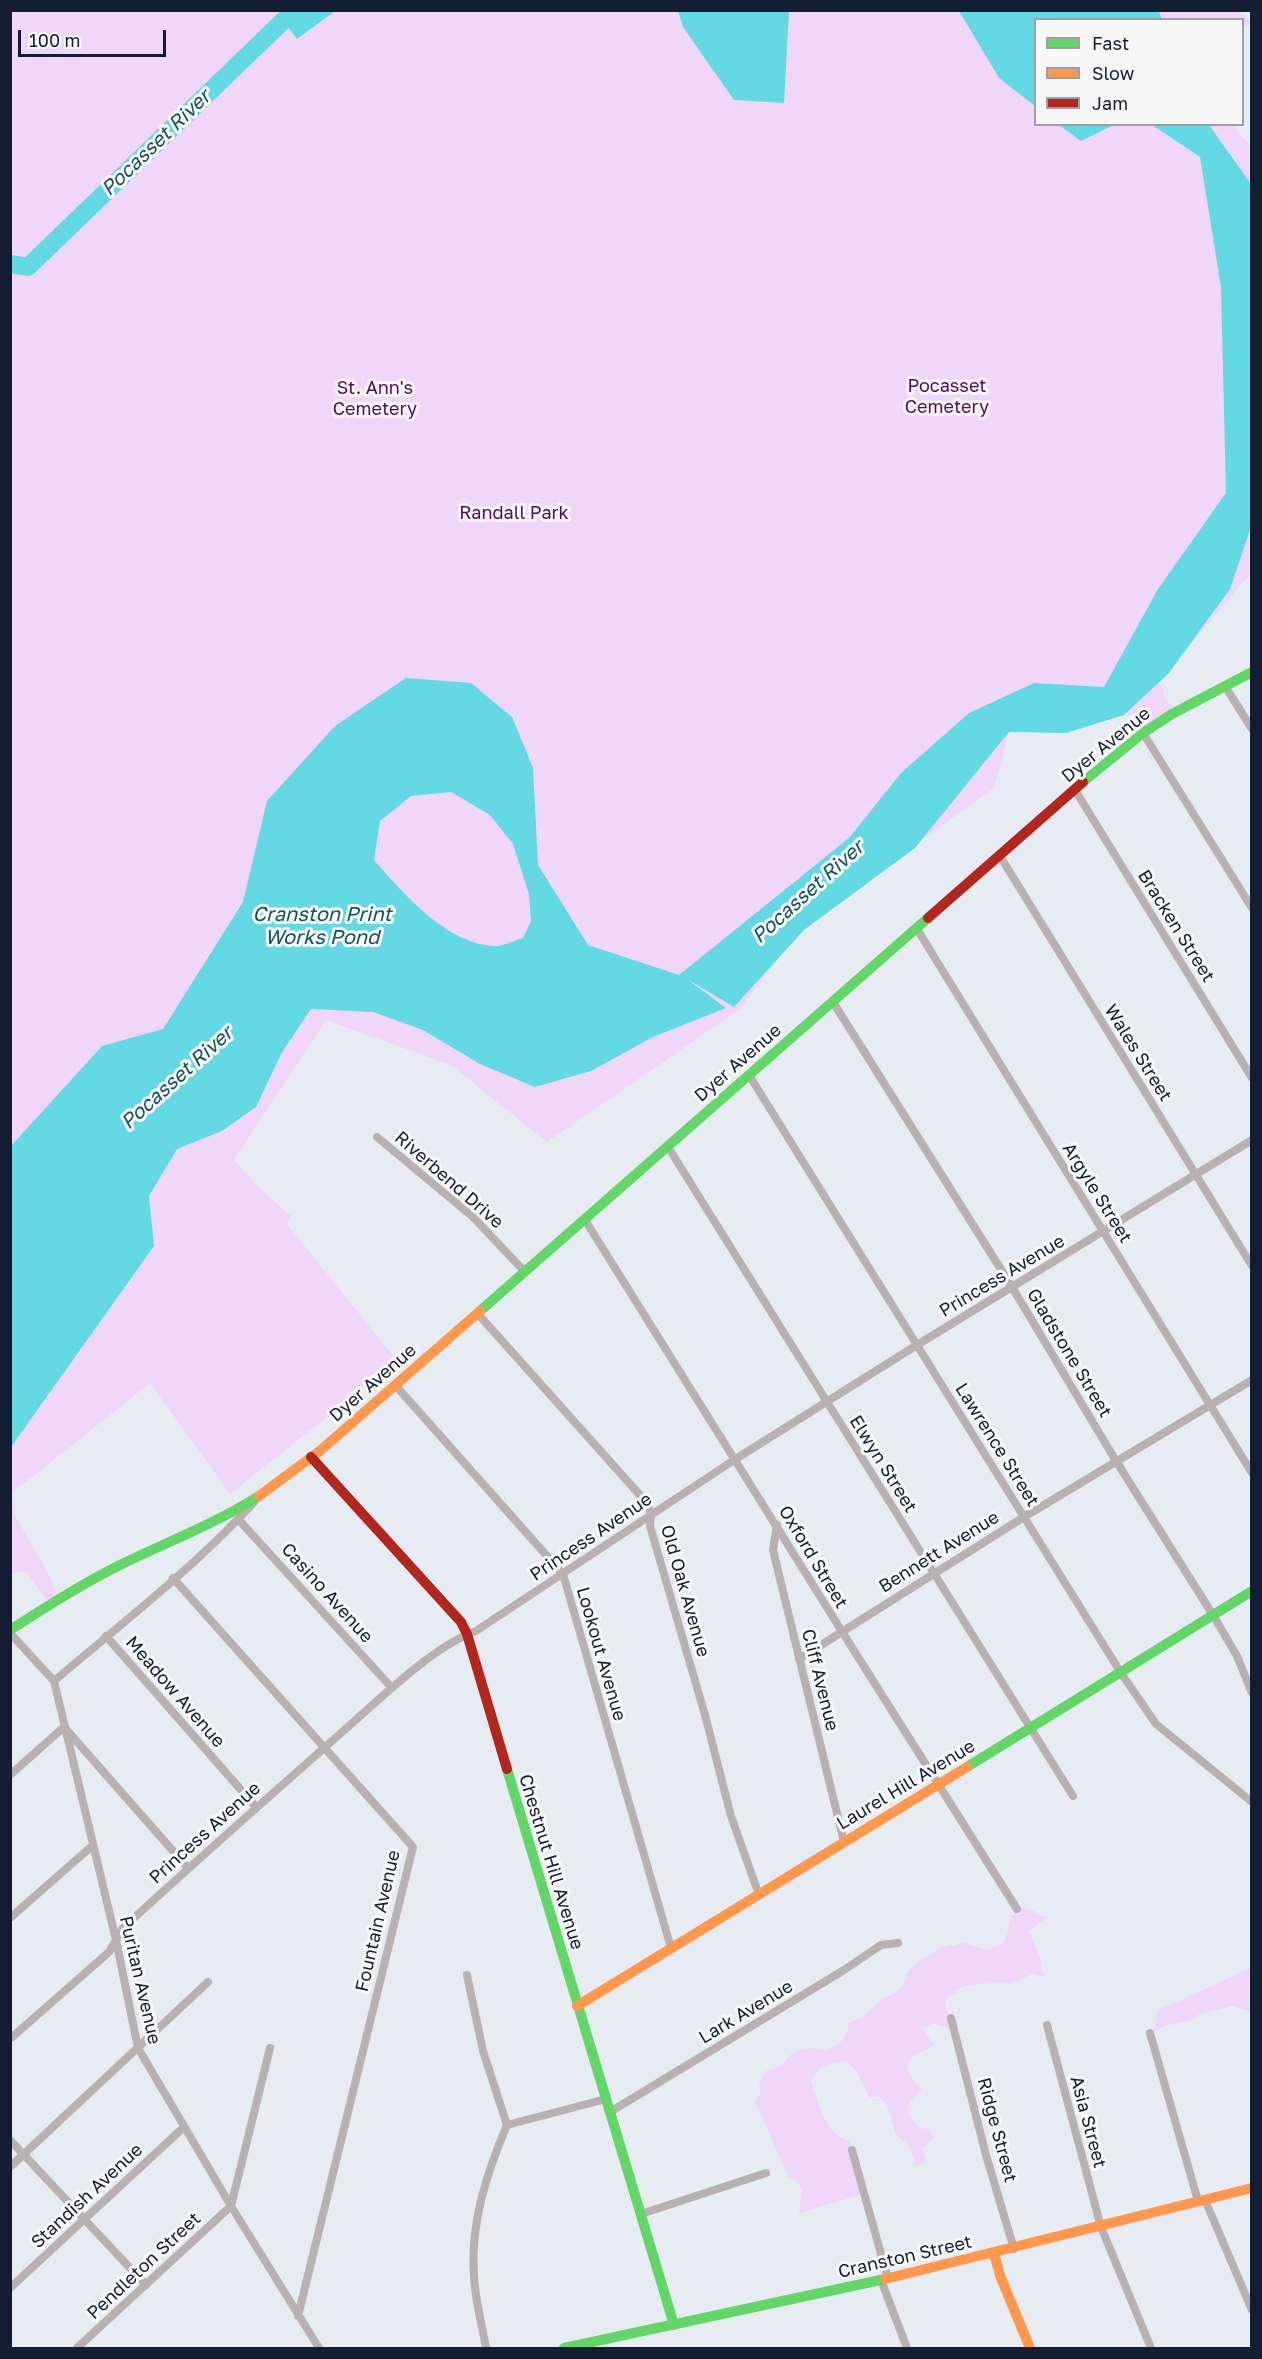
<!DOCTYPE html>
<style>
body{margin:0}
#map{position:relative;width:1262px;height:2359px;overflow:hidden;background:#e7ebf2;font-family:"Golos Text",sans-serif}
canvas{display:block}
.frame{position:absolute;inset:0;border:12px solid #131e34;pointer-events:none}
.legend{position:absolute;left:1034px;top:18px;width:210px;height:108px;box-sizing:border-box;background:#f7f7f7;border:2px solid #9ca0a9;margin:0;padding:8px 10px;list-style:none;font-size:18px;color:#131e34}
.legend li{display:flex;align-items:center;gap:12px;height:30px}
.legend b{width:30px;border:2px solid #9ca0a9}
.scale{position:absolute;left:18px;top:30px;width:148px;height:27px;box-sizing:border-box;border:3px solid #131e34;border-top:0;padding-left:8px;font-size:18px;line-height:21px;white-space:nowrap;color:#131e34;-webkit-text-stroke:4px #f7f7f7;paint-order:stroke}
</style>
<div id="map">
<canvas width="1262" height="2359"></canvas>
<div class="frame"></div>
<ul class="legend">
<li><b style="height:8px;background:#63d668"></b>Fast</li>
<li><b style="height:8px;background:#ff974d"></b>Slow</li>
<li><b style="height:8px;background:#b3261e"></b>Jam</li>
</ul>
<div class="scale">100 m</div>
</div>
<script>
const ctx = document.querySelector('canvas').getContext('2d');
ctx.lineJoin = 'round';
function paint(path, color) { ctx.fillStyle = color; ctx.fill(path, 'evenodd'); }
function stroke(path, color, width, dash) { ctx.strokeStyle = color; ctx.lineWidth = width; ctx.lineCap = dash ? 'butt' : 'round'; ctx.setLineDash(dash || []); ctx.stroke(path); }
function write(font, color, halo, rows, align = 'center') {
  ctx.font = font + ' "Golos Text",sans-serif'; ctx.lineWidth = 6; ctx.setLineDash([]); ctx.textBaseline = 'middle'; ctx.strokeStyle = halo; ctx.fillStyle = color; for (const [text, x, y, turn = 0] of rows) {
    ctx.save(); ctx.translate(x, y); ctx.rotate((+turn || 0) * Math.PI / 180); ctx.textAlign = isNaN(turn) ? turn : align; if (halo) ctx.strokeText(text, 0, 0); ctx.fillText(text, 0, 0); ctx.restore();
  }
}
const green = new Path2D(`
 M 1236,10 L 1251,21 L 1251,24 L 1243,27 L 1242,20 L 1036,20 L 1036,124 L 1233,125 L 1251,147 L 1251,573 L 1158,683 L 1164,690 L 1163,694 L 1175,712 L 1144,733 L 1130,714 L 1125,712 L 1051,727 L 1009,732 L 994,788 L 804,925 L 740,1009 L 547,1142 L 451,1065 L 326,1020 L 234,1160 L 260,1189 L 291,1216 L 287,1224 L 397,1361 L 230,1494 L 150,1383 L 13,1492 L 12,1498 L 15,1516 L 46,1569 L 59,1598 L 50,1604 L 26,1572 L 16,1572 L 11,1575 L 11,11 Z
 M 1022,1907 L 1034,1911 L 1046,1918 L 1029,1931 L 1041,1960 L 1041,1968 L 1045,1977 L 1032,1974 L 1011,1984 L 1002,1982 L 964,1986 L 948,1998 L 945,2003 L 945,2007 L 955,2026 L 950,2029 L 933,2023 L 923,2029 L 934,2046 C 904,2059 899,2064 922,2090 L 909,2102 L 909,2115 L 919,2128 L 930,2129 L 933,2138 L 923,2148 L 927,2162 L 916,2166 L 909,2145 L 896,2135 L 887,2105 L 878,2097 L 869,2097 L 857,2072 L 846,2061 C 830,2062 817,2066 811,2081 C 819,2103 824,2135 849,2141 L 863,2194 L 799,2213 L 802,2189 L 795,2180 L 789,2178 L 755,2101 L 761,2092 L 759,2083 L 767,2070 C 787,2067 784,2057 797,2051 C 802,2049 807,2050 812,2047 C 826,2056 852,2040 848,2023 C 864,2018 867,2013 878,2003 C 885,1996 895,1996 901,1988 C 906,1983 904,1977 908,1972 C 919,1960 936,1949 951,1944 L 951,1946 L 964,1943 L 988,1950 L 1005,1942 L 1011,1916 Z
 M 1251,1968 L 1251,2019 L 1248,2011 L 1233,2006 L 1200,2014 L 1188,2021 L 1164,2026 L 1153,2032 L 1156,2014 L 1159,2010 Z`);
const water = new Path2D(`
 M 1158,10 L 1162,19 L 1036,20 L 1035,106 L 999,78 L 959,11 Z
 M 294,11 L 294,10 L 335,11 L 297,39 L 283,21 Z
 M 678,11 L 789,11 L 784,103 L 734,100 L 683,27 Z
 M 1059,125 L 1114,125 L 1081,141 Z
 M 1152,125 L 1209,125 L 1251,184 L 1251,527 L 1230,589 L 1169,673 L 1124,715 L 1066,733 L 1009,732 L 915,848 L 804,930 L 734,1007 L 687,979 L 726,1008 L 653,1037 L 591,1071 L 535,1087 L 480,1064 L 423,1030 L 373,1012 L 311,1009 L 281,1054 L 256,1107 L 222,1131 L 177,1149 L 149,1196 L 154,1246 L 11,1447 L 11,1146 L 102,1046 L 163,1029 L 243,902 L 267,801 L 335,726 L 406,678 L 471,683 L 512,717 L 533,768 L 538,865 L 588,945 L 679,975 L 849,838 L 901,773 L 969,713 L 1034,683 L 1104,687 L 1158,589 L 1226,493 L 1221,287 L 1200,157 ZM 451,792 L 490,815 L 513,844 L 529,894 L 531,921 L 523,938 C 515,940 504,946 496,946 C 447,945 404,894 374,860 L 380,821 L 411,796 Z`);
const river = new Path2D(`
 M 10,264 L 28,267 L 283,21 L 300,10`);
const street = new Path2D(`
 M 1225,686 L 1252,729
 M 1143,733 L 1252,908
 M 1075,790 L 1252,1078
 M 1000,856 L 1252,1266
 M 917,929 L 1252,1473
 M 833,1002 L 1012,1287 L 1116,1461 L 1213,1615 L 1237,1656 L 1252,1693
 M 749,1075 L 1121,1673 L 1156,1724 L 1252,1802
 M 377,1137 L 473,1217 L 525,1272
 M 668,1147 L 1073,1796
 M 585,1220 C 728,1450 872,1680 1017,1909
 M 478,1314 L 647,1503 L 651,1514 L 650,1526 L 705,1715 L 731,1816 L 759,1895
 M 396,1386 L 563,1574 L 671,1948
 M 238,1519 L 392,1688
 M 777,1525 L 773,1550 L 844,1842
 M 173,1578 L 413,1847 L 298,2316
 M 10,1633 L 54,1681 L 116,1940 L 138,2048 L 231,2206 L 319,2348
 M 106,1636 L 256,1807
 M 799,1659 L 1024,1517 L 1252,1380
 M 54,1681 C 120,1625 196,1566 254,1502
 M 10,1775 L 64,1727 L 188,1868
 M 10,1918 L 92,1846
 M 467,1975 L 483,2051 L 507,2125
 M 951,2018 L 986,2155 L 1014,2249
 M 1047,2025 L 1101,2227 L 1151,2348
 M 1150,2033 L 1198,2201
 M 10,2039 L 109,1952 L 123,1928 C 197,1860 273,1793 349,1726 C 383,1696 434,1646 476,1631 L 734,1460 L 917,1345 L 1252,1140
 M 610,2112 L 844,1970 L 881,1945 L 898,1943
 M 507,2125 L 606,2099
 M 10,2140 L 146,2285
 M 852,2150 L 888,2279
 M 10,2167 L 208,1982
 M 1205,2200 L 1252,2310
 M 641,2214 L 766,2173
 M 881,2280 L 907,2348
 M 10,2288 L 184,2127
 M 77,2348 L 231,2206 L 270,2048
 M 486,2348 C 482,2325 475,2300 474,2276 C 470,2224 487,2172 507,2125`);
const fast = new Path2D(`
 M 1083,782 L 1143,733 L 1172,714 L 1252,672
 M 480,1311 L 928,918
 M 10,1630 C 46,1607 82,1584 120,1565 C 167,1542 215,1524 259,1496
 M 967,1767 L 1252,1591
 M 507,1769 L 674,2325
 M 564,2348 L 885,2279`);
const slow = new Path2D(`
 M 259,1496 L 321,1450 L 480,1311
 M 577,2006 L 967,1767
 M 994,2254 L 1001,2278 L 1030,2348
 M 885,2279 L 1252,2188`);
const jam = new Path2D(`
 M 928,918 L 1083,782
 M 311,1457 L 461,1622 L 467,1634 L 507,1769`);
const parkNames = [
 ["Pocasset",947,386],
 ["Cemetery",947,407],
 ["St. Ann's",375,388],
 ["Cemetery",375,409],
 ["Randall Park",514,513]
];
const streetNames = [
 ["Dyer Avenue",1106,745,-39],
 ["Bracken Street",1176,926,58],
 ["Wales Street",1138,1053,58],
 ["Dyer Avenue",738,1063,-41],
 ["Riverbend Drive",449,1180,41],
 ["Argyle Street",1097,1193,58],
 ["Princess Avenue",1002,1276,-31],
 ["Gladstone Street",1069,1353,59],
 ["Dyer Avenue",373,1383,-41],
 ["Lawrence Street",997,1445,58],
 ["Elwyn Street",883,1464,58],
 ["Princess Avenue",591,1537,-34],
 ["Bennett Avenue",939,1552,-32],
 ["Oxford Street",813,1557,59],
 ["Old Oak Avenue",685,1591,74],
 ["Casino Avenue",327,1593,48],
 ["Lookout Avenue",601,1654,74],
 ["Cliff Avenue",820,1680,76],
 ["Meadow Avenue",175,1692,49],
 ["Laurel Hill Avenue",906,1785,-31],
 ["Princess Avenue",205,1833,-42],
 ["Chestnut Hill Avenue",551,1862,73],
 ["Fountain Avenue",378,1921,-77],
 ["Puritan Avenue",140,1980,77],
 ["Lark Avenue",746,2012,-31],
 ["Asia Street",1088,2122,75],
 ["Ridge Street",997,2130,75],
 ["Standish Avenue",87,2196,-43],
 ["Cranston Street",905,2257,-13],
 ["Pendleton Street",144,2266,-43]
];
const waterNames = [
 ["Pocasset River",156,143,-44],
 ["Pocasset River",808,892,-42],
 ["Cranston Print",322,915],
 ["Works Pond",322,938],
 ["Pocasset River",177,1078,-42]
];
paint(green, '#f0d6f8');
paint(water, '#63d9e3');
stroke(river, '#63d9e3', 18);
stroke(street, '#b9b0b1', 8);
stroke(fast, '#63d668', 10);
stroke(slow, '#ff974d', 10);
stroke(jam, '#b3261e', 10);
write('18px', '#5b0466', '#f7f7f7', parkNames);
write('18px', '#131e34', '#f7f7f7', streetNames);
write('italic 20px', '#135459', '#f7f7f7', waterNames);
</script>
